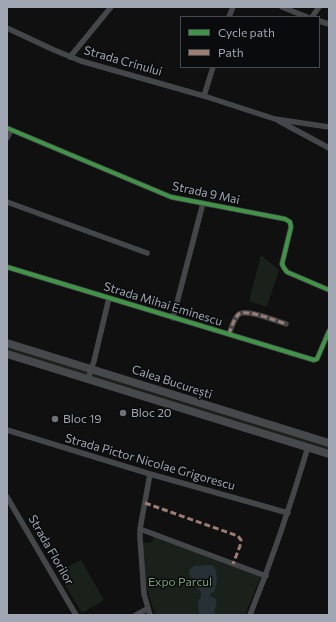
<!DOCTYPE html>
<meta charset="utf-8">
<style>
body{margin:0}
#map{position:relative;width:336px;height:622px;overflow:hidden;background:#101010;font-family:Commissioner,sans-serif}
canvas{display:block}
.frame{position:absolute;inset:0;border:8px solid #a0a7b2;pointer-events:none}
.legend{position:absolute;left:180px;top:16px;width:140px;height:52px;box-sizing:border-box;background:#0a0b0c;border:1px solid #46494e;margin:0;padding:5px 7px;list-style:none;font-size:12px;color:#a0a7b2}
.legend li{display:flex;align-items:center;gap:8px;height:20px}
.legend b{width:20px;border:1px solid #46494e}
</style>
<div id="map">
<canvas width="336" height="622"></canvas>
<div class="frame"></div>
<ul class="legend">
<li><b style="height:5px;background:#419447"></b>Cycle path</li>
<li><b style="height:5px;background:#9b7d72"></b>Path</li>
</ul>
</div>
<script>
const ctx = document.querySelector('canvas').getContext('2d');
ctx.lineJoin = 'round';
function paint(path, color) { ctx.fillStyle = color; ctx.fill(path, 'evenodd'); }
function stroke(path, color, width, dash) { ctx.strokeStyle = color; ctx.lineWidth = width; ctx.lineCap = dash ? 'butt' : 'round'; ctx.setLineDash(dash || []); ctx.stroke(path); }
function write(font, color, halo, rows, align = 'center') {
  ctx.font = font + ' Commissioner,sans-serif'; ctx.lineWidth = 3; ctx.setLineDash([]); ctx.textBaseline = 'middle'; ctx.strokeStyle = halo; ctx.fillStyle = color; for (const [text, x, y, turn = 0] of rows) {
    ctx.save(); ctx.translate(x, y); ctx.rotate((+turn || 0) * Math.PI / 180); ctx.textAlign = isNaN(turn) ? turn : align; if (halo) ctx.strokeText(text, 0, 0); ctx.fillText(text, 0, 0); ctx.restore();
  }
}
const green = new Path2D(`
 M 261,255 L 279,270 L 267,307 L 249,301 Z
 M 7,343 L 329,443 L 329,453 L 7,354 Z
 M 154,537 L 261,576 L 245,615 L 156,615 C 145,593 144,567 142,542 L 147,543 L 152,542 Z
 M 81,560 L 104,600 L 82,613 L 57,572 Z`);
const water = new Path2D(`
 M 211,565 C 220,570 217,584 214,592 L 210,594 L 210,596 L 216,599 C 218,605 213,609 215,615 L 199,615 L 198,600 L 201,598 L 201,593 L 189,574 L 190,569 L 194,566 Z`);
const street = new Path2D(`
 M 282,7 L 307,17
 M 229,17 L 233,7
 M 312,17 L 319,7
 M 319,21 L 329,24
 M 7,28 L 54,50 L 81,61 L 204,96 L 275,119 L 329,127
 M 70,57 L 111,7
 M 204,96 L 213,67
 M 279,121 L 329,148
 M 7,128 L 171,197 L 285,219 L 290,222 L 291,227 L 282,264 L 284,268 L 287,272 L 329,290
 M 7,138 L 11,130
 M 7,202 L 147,253
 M 7,267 L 314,360 L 317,359 L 329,331
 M 173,318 L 203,203
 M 229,334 C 231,329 234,318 239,314 C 247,309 277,321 286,324
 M 88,379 L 94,361 L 109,298
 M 7,430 L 150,474 L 288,513
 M 7,497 L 76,615
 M 140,529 L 266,576
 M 136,615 L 147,609
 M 150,615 L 144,594 L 140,538 L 140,529 L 150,474
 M 250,615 C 272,560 291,504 308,447`);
const primary = new Path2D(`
 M 7,343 L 329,443
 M 7,354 L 329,454`);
const quiet = new Path2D(`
 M 229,334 C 231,329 234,318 239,314 C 247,309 277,321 286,324
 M 145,503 L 238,536 L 241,540 L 240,546 L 233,564`);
const cycleway = new Path2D(`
 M 7,128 L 171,197 L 285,219 L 290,222 L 291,227 L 282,264 L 284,268 L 287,272 L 329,290
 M 7,267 L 314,360 L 317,359 L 329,331`);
const markers = [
 [123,413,4,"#6e7279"],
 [55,419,4,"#6e7279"]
];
const streetNames = [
 ["Strada Crinului",123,61,16],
 ["Strada 9 Mai",206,193,12],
 ["Strada Mihai Eminescu",163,304,17],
 ["Calea București",172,382,18],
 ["Strada Pictor Nicolae Grigorescu",150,462,16],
 ["Strada Florilor",51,550,60]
];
const poiNames = [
 ["Bloc 20",131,413],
 ["Bloc 19",63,419]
];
const parkNames = [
 ["Expo Parcul",180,582]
];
paint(green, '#1a201a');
paint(water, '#273035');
stroke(street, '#444649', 5.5);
stroke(primary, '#46484b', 8);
stroke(quiet, '#9b7d72', 3, [6, 3]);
stroke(cycleway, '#419447', 4);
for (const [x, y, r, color] of markers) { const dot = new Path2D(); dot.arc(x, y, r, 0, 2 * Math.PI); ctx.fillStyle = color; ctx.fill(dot); stroke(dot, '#0a0b0c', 1.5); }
write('12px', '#a0a7b2', '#0a0b0c', streetNames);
write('12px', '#a0a7b2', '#0a0b0c', poiNames, 'left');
write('12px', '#789e76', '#0a0b0c', parkNames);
</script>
